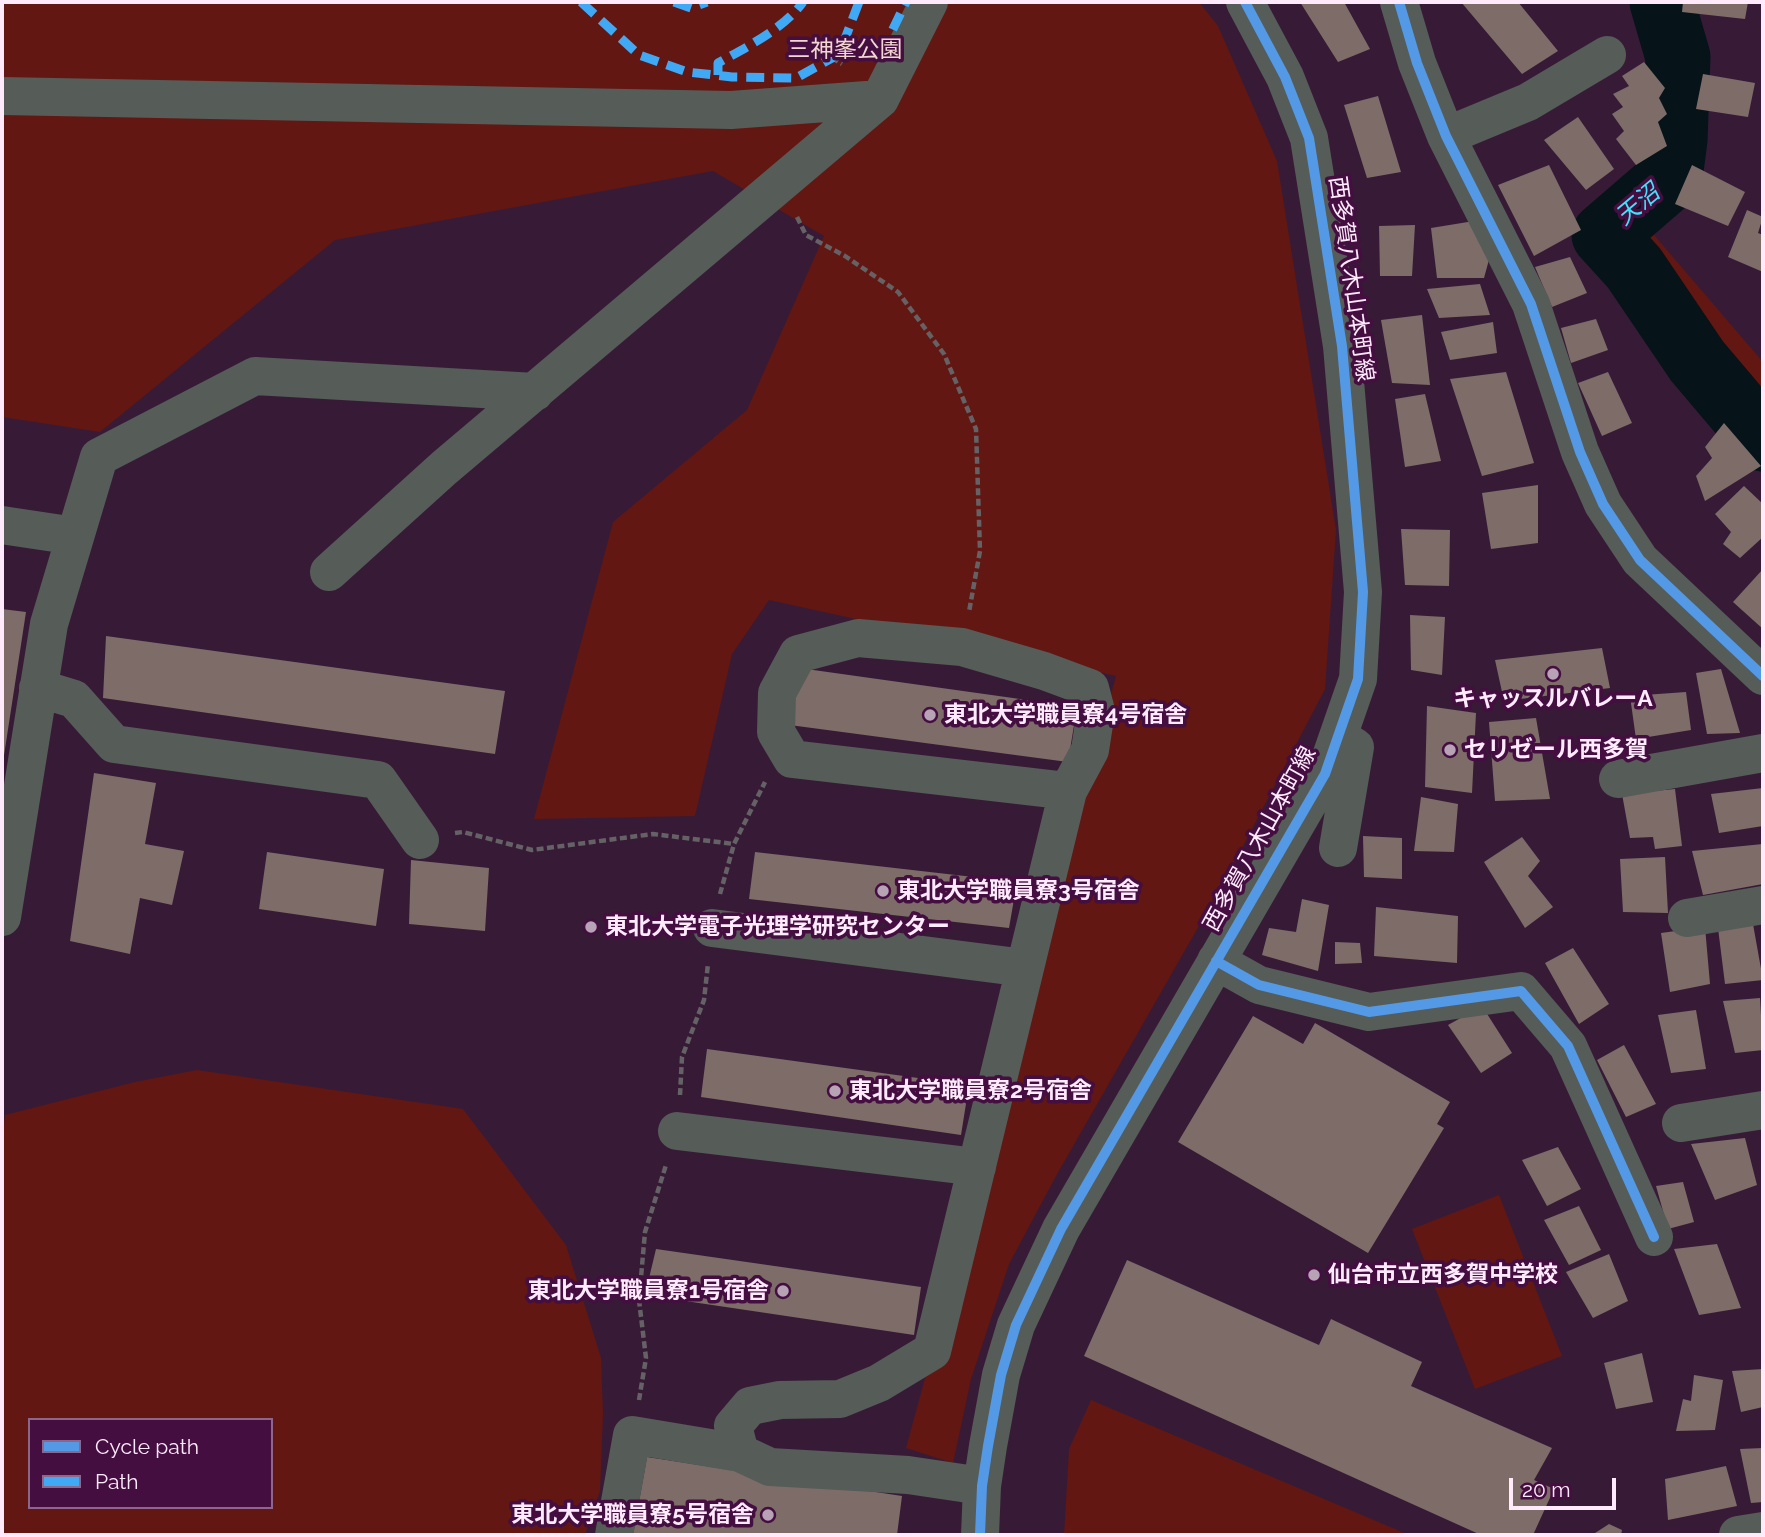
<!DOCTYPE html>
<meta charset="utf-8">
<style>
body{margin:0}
#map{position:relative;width:1765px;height:1537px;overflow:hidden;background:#371b36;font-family:Raleway,sans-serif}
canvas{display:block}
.frame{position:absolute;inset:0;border:4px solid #feeafb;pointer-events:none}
.legend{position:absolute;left:28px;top:1418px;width:245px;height:91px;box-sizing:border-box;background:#440e40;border:2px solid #8e668b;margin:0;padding:9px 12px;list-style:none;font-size:21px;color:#feeafb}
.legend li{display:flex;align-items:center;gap:14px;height:35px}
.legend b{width:35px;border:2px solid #8e668b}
.scale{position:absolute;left:1509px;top:1478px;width:107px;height:32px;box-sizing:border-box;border:4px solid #feeafb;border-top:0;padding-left:9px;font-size:21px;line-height:24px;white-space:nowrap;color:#feeafb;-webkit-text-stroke:5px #440e40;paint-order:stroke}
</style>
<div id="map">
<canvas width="1765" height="1537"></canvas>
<div class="frame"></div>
<ul class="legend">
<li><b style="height:9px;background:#5399e6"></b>Cycle path</li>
<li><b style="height:9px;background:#3fa9f5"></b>Path</li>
</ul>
<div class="scale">20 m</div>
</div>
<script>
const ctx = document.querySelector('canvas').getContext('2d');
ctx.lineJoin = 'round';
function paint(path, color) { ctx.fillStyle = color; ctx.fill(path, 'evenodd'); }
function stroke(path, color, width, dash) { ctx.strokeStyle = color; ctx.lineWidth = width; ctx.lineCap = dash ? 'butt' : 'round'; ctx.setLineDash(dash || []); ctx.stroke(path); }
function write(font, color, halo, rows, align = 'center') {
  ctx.font = font + ' Raleway,"Noto Sans JP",sans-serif'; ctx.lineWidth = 7; ctx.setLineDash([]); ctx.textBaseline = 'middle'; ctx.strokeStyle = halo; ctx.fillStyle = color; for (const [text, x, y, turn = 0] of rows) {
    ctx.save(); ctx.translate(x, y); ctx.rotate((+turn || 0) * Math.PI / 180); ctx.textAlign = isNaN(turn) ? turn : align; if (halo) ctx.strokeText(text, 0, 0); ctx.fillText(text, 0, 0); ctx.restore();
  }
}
const green = new Path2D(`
 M 2,2 L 1199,2 L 1218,26 L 1277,161 L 1336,530 L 1325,689 L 1228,875 L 1056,1176 L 1009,1264 L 971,1379 L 953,1463 L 906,1448 L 1116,676 L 769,600 L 732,654 L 695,816 L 534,819 L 613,522 L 747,410 L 824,236 L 713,171 L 335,240 L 100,432 L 2,417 Z
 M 1642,221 L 1763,362 L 1763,418 L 1619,238 Z
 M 197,1070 L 463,1109 L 566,1245 L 601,1358 L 603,1414 L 600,1491 L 585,1535 L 2,1535 L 2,1145 L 5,1115 L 135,1082 ZM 30,1420 L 271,1420 L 271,1507 L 30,1507 Z
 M 1499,1195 L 1562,1356 L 1475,1389 L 1412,1229 Z
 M 1091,1400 L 1409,1535 L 1064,1535 L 1069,1449 Z`);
const river = new Path2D(`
 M 1662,2 L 1678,57 L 1675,140 L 1670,178 L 1604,235 L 1634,268 L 1697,361 L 1763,439`);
const building = new Path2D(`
 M 1300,2 L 1344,2 L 1370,49 L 1338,62 Z
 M 1461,2 L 1518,2 L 1558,51 L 1522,74 Z
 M 1683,2 L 1748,2 L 1745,19 L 1682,12 Z
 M 1644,62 L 1665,88 L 1659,98 L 1667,114 L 1658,122 L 1667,146 L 1636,165 L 1616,139 L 1624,131 L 1612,114 L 1623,107 L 1613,94 L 1629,86 L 1622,76 Z
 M 1703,74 L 1755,83 L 1748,117 L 1696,109 Z
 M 1378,96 L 1401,172 L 1367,178 L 1344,105 Z
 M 1578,117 L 1614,169 L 1586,190 L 1544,140 Z
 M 1549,165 L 1581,230 L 1534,256 L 1498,185 Z
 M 1692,165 L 1745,192 L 1728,226 L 1675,204 Z
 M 1747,210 L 1763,217 L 1758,233 L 1763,235 L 1763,272 L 1728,257 Z
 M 1474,221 L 1490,256 L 1484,278 L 1437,278 L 1431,228 Z
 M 1415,225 L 1412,276 L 1380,276 L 1379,226 Z
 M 1570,257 L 1587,293 L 1552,307 L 1535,267 Z
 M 1480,284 L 1490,315 L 1439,318 L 1427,289 Z
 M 1422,315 L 1430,385 L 1392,383 L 1381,320 Z
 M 1596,319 L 1608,350 L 1571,363 L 1561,328 Z
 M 1493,322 L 1497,353 L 1450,360 L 1441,332 Z
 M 1506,372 L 1534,463 L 1482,476 L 1450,379 Z
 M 1608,372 L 1632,423 L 1602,436 L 1578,383 Z
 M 1425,394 L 1441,461 L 1405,467 L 1395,399 Z
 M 1724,423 L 1761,466 L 1705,501 L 1696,476 L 1712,458 L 1705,447 Z
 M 1538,485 L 1538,543 L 1491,549 L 1482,493 Z
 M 1744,486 L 1763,504 L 1763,537 L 1740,558 L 1723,544 L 1731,532 L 1715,514 Z
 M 1401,529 L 1450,530 L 1449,586 L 1405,585 Z
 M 1763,569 L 1763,629 L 1733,602 Z
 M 2,609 L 26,612 L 3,762 L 2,762 Z
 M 1410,615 L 1445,617 L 1442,675 L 1411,670 Z
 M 106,636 L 505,691 L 495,754 L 103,698 Z
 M 1602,648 L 1610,688 L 1504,701 L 1495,660 Z
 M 792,667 L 1077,707 L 1068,762 L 782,724 Z
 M 1721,669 L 1740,733 L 1707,734 L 1696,673 Z
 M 1686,692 L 1691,730 L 1636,739 L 1630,696 Z
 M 1427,706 L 1476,713 L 1472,793 L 1425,787 Z
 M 1536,718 L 1550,799 L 1495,801 L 1489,722 Z
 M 94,773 L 156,783 L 145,844 L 184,851 L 172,905 L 140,898 L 130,954 L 70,941 Z
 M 1763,788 L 1763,826 L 1719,833 L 1711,794 Z
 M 1675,789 L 1682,846 L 1655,849 L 1653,837 L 1630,838 L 1622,794 Z
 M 1421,797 L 1458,804 L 1454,852 L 1414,851 Z
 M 1363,836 L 1402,838 L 1402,879 L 1364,877 Z
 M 1522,837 L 1540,861 L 1528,876 L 1553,907 L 1525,928 L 1484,862 Z
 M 1763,844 L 1763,884 L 1703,895 L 1692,851 Z
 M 267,852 L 384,869 L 376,926 L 259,909 Z
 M 755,852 L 1017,882 L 1009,928 L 749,899 Z
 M 1665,857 L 1668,913 L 1623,912 L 1620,859 Z
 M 411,860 L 489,868 L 485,931 L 409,924 Z
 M 1302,899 L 1329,905 L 1318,971 L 1262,955 L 1269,928 L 1296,932 Z
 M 1376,907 L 1458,916 L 1457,963 L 1374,956 Z
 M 1753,924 L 1763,980 L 1725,984 L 1718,928 Z
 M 1705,927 L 1710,984 L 1670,992 L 1661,933 Z
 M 1335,942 L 1360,943 L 1362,963 L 1335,964 Z
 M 1573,948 L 1609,1004 L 1579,1024 L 1545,963 Z
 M 1760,998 L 1763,1050 L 1735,1053 L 1723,1001 Z
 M 1482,1006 L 1512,1053 L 1481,1073 L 1448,1025 Z
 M 1696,1010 L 1706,1069 L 1671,1073 L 1658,1015 Z
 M 1253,1016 L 1303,1044 L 1315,1023 L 1450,1102 L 1437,1124 L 1444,1128 L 1368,1253 L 1178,1142 Z
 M 1624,1045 L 1656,1104 L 1626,1117 L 1597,1060 Z
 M 707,1049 L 969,1085 L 961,1135 L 701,1097 Z
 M 1745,1138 L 1757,1185 L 1715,1200 L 1691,1144 Z
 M 1558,1147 L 1581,1189 L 1547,1206 L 1522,1160 Z
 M 1683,1182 L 1694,1222 L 1668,1229 L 1656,1186 Z
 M 1579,1206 L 1601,1250 L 1569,1265 L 1544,1220 Z
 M 1717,1244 L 1741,1308 L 1699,1315 L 1674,1249 Z
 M 656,1249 L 921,1287 L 914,1335 L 645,1295 Z
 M 1609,1254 L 1628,1301 L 1593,1318 L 1566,1272 Z
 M 1127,1260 L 1319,1345 L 1331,1319 L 1422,1362 L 1411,1386 L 1552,1448 L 1534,1480 L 1554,1489 L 1533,1535 L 1481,1535 L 1084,1356 Z
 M 1642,1353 L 1653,1402 L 1616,1409 L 1604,1363 Z
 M 1763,1369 L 1763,1407 L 1741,1412 L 1732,1371 Z
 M 1694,1375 L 1723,1380 L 1715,1430 L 1676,1431 L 1683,1399 L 1691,1401 Z
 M 1763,1448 L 1763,1502 L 1751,1503 L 1740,1449 Z
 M 647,1457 L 902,1496 L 897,1535 L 633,1535 Z
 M 1726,1466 L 1737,1506 L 1668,1520 L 1665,1479 Z
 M 1609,1524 L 1622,1530 L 1621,1535 L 1592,1535 Z`);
const path = new Path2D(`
 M 832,58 L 842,64
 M 797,217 L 806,235 L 845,256 L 898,292 L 944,354 L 976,429 L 980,551 L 969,612
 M 455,833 L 463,832 L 532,850 L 653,834 L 734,844
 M 720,894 L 734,844 L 765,782
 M 680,1095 L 682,1057 L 704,1000 L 708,964
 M 639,1400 L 646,1358 L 639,1300 L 645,1232 L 666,1165`);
const minor = new Path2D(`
 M 1399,2 L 1417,63 L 1446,136 L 1531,304 L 1580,452 L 1603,504 L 1640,560 L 1763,676
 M 2,96 L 731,110 L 880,99 L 929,2
 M 1446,136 L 1528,102 L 1607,55
 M 2,525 L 75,536
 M 329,572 L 444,468 L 880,99
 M 38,688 L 74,699 L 114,744 L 378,780 L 420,840
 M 1618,779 L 1763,753
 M 1338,848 L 1355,747 L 1347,742
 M 2,917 L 49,624 L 99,457 L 255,376 L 535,392
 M 1687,918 L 1763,905
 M 712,928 L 1025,968
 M 1216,961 L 1259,985 L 1369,1012 L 1521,991 L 1568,1046 L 1654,1237
 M 1681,1123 L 1763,1110
 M 677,1131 L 977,1167
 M 982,1486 L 908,1475 L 770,1467 L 740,1453 L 733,1426 L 750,1406 L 780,1400 L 840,1399 L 879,1383 L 932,1351 L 1068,791 L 792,759 L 776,732 L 777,693 L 798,654 L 858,638 L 962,647 L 1044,671 L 1090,688 L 1096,711 L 1090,750 L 1068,791
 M 614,1535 L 632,1435 L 740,1453
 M 980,1535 L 982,1486 L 988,1446 L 1001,1375 L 1016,1325 L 1061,1229 L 1325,774 L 1358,679 L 1363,592 L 1342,346 L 1309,138 L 1285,77 L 1245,2
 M 1738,1535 L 1763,1531`);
const quiet = new Path2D(`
 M 581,2 L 639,55 L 687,72 L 732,77 L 796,78 L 832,58 L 843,44 L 859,2
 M 674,2 L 691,8 L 707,2
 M 881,54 L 906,2
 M 718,75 L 718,63 C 745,48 785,28 803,2`);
const cycleway = new Path2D(`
 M 1399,2 L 1417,63 L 1446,136 L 1531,304 L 1580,452 L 1603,504 L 1640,560 L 1763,676
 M 1216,961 L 1259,985 L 1369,1012 L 1521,991 L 1568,1046 L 1654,1237
 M 980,1535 L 982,1486 L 988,1446 L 1001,1375 L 1016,1325 L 1061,1229 L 1325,774 L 1358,679 L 1363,592 L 1342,346 L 1309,138 L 1285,77 L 1245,2`);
const markers = [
 [1553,674,7,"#b8a2b6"],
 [930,715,7,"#b8a2b6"],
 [1450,750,7,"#b8a2b6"],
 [883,891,7,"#b8a2b6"],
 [591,927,7,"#b8a2b6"],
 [835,1091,7,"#b8a2b6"],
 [1314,1275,7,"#b8a2b6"],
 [783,1291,7,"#b8a2b6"],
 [768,1515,7,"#b8a2b6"]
];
const parkNames = [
 ["三神峯公園",845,50]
];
const streetNames = [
 ["西多賀八木山本町線",1351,279,82],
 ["西多賀八木山本町線",1260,839,-61]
];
const poiNames = [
 ["キャッスルバレーA",1553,699,"center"],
 ["東北大学職員寮4号宿舎",944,715],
 ["セリゼール西多賀",1464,750],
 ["東北大学職員寮3号宿舎",897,891],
 ["東北大学電子光理学研究センター",605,927],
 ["東北大学職員寮2号宿舎",849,1091],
 ["仙台市立西多賀中学校",1328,1275],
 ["東北大学職員寮1号宿舎",769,1291,"right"],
 ["東北大学職員寮5号宿舎",754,1515,"right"]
];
const waterNames = [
 ["天沼",1638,205,-40]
];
paint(green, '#621712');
stroke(river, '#061319', 65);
paint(building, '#7e6c69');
stroke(path, '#656266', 4.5, [7, 3.5]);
stroke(minor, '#565c58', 38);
stroke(quiet, '#3fa9f5', 9, [18, 9]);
stroke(cycleway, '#5399e6', 10);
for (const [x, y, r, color] of markers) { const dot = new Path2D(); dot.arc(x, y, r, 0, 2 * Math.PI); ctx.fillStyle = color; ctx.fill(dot); stroke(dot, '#440e40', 2.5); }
write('23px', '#f3d6d1', '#440e40', parkNames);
write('23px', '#feeafb', '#440e40', streetNames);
write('bold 23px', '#feeafb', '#440e40', poiNames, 'left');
write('italic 24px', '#42e2fb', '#440e40', waterNames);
</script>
